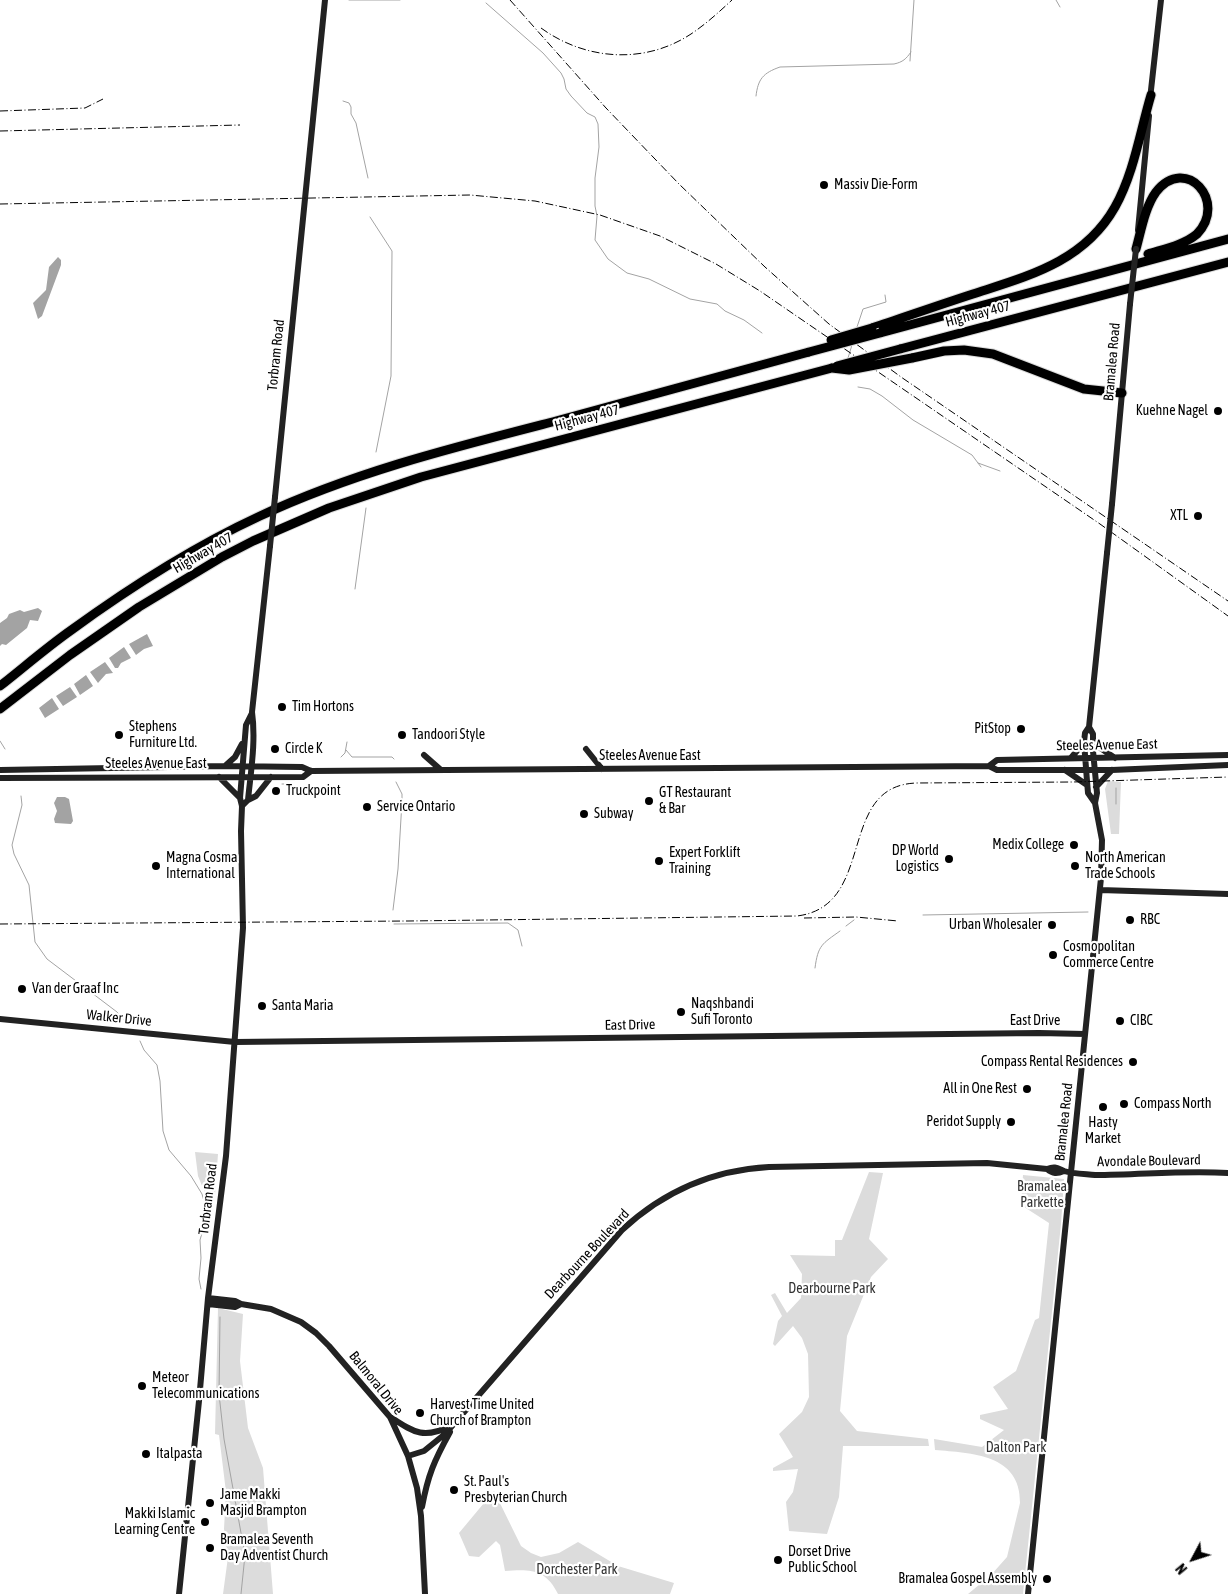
<!DOCTYPE html>
<style>
body{margin:0}
#map{position:relative;width:1228px;height:1594px;overflow:hidden;background:#fff;font-family:"Asap Condensed",sans-serif}
canvas{display:block}
.north{position:absolute;left:1168px;top:1534px;width:50px;height:50px;-webkit-text-stroke:4px #fff;paint-order:stroke;rotate:230deg;font-size:14px;font-weight:700;line-height:20px;text-align:center;color:#000}
.north::after{content:'';display:block;margin:auto;width:18px;height:22px;background:#000;clip-path:polygon(50% 0,100% 100%,50% 72%,0 100%)}
</style>
<div id="map">
<canvas width="1228" height="1594"></canvas>
<div class="north">N</div>
</div>
<script>
const ctx = document.querySelector('canvas').getContext('2d');
ctx.lineJoin = 'round';
function paint(path, color) { ctx.fillStyle = color; ctx.fill(path, 'evenodd'); }
function stroke(path, color, width, dash) { ctx.strokeStyle = color; ctx.lineWidth = width; ctx.lineCap = dash ? 'butt' : 'round'; ctx.setLineDash(dash || []); ctx.stroke(path); }
function write(font, color, halo, rows, align = 'center') {
  ctx.font = font + ' "Asap Condensed",sans-serif'; ctx.lineWidth = 4.5; ctx.setLineDash([]); ctx.textBaseline = 'middle'; ctx.strokeStyle = halo; ctx.fillStyle = color; for (const [text, x, y, turn = 0] of rows) {
    ctx.save(); ctx.translate(x, y); ctx.rotate((+turn || 0) * Math.PI / 180); ctx.textAlign = isNaN(turn) ? turn : align; if (halo) ctx.strokeText(text, 0, 0); ctx.fillText(text, 0, 0); ctx.restore();
  }
}
const green = new Path2D(`
 M 1108,781 L 1121,782 L 1119,834 L 1111,834 L 1105,789 Z
 M 195,1152 L 218,1154 L 215,1195 L 205,1193 L 198,1176 Z
 M 869,1172 L 883,1173 L 869,1239 L 888,1259 L 871,1277 L 847,1336 L 840,1411 L 857,1431 L 928,1439 L 929,1446 L 843,1446 L 839,1497 L 827,1534 L 789,1531 L 786,1502 L 793,1492 L 798,1469 L 773,1471 L 773,1468 L 793,1457 L 779,1434 L 802,1412 L 809,1397 L 808,1354 L 802,1338 L 793,1326 L 775,1346 L 773,1344 L 778,1321 L 782,1316 L 771,1295 L 775,1293 L 787,1313 L 801,1298 L 802,1274 L 790,1255 L 835,1256 L 835,1240 L 842,1240 Z
 M 1023,1175 L 1064,1179 L 1061,1224 L 1023,1594 L 968,1594 L 991,1575 L 1007,1557 L 1020,1503 C 1021,1454 971,1453 935,1450 L 934,1439 L 982,1447 L 1004,1430 L 980,1419 L 980,1415 L 1008,1409 L 993,1387 L 1016,1371 L 1035,1320 L 1039,1318 L 1049,1223 L 1021,1205 Z
 M 218,1308 L 243,1314 L 240,1361 L 248,1428 L 263,1468 L 273,1594 L 223,1594 L 228,1557 L 224,1529 L 226,1492 L 219,1435 L 215,1434 Z
 M 494,1491 L 521,1546 L 531,1553 L 541,1557 L 559,1553 L 578,1542 L 618,1566 L 674,1583 L 670,1594 L 558,1594 C 546,1569 530,1569 505,1571 L 500,1545 L 496,1541 L 479,1557 L 469,1556 L 459,1533 Z`);
const water = new Path2D(`
 M 58,257 L 61,260 L 61,265 L 42,316 L 38,319 L 33,303 L 46,290 L 49,267 Z
 M 38,608 L 42,611 L 38,621 L 30,620 L 27,628 L 6,645 L 2,644 L 0,646 L 0,623 L 7,618 L 9,614 L 20,610 L 24,612 Z
 M 147,634 L 153,646 L 144,649 L 136,655 L 129,644 Z
 M 124,647 L 131,658 L 121,663 L 118,668 L 115,668 L 109,658 Z
 M 105,662 L 113,673 L 106,674 L 98,683 L 90,672 Z
 M 86,675 L 93,686 L 80,695 L 74,684 Z
 M 70,687 L 77,697 L 63,706 L 56,696 Z
 M 52,698 L 59,709 L 45,718 L 39,708 Z
 M 57,797 L 65,797 L 69,799 L 73,821 L 71,824 L 55,823 L 54,819 L 57,811 L 54,803 Z`);
const stream = new Path2D(`
 M 349,0 L 400,0
 M 1056,0 L 1060,7
 M 486,3 L 543,53 L 561,73 L 564,79 L 566,89 L 571,96 L 587,113 L 595,117 L 598,124 L 599,147 L 595,178 L 595,206 L 597,216 L 595,240 L 608,259 L 627,273 L 649,279 L 690,299 L 717,304 L 725,311 L 744,320 L 762,333
 M 910,61 L 914,0
 M 756,96 C 758,79 763,73 780,67 L 894,64 C 903,62 906,59 911,52
 M 343,101 L 349,103 L 351,107 L 351,114 L 356,123 L 368,178
 M 370,217 L 392,251 L 391,376 L 376,452
 M 857,327 L 863,309 L 886,302 L 885,295
 M 848,358 L 852,345
 M 858,387 L 870,389 L 882,396 L 913,420 L 972,455 L 981,467
 M 978,463 L 1000,471
 M 355,589 L 366,508
 M 0,741 L 5,749
 M 346,750 L 352,757 L 392,757 L 394,759
 M 341,757 L 345,753 L 347,742
 M 282,784 L 292,784
 M 21,796 L 22,805 L 12,845 L 14,854 L 29,885 L 35,942 L 47,959 L 117,1012 L 128,1025
 M 1116,804 L 1116,788
 M 393,910 L 398,869 L 402,801 L 402,794 L 396,782
 M 923,915 L 1088,912
 M 394,924 L 508,923 L 518,930 L 522,946
 M 846,926 L 854,920
 M 815,968 C 818,945 822,944 840,931
 M 140,1041 L 144,1050 L 157,1065 L 160,1081 L 163,1131 L 169,1150 L 191,1176 L 202,1194 L 205,1205 L 204,1226 L 200,1240 L 201,1258 L 199,1279 L 201,1289
 M 220,1317 L 219,1394 L 224,1439 L 245,1555 L 241,1594`);
const secondary = new Path2D(`
 M 1150,99 L 1161,0
 M 1138,230 L 1149,116
 M 275,497 L 325,0
 M 1112,504 L 1130,304
 M 1089,727 L 1085,733 L 1084,742 L 1087,781 L 1088,793 L 1095,803
 M 1093,743 L 1115,758
 M 586,749 L 602,769
 M 424,755 L 441,770
 M 1071,758 L 1084,742
 M 225,766 L 235,757 L 242,744
 M 989,766 L 997,760 L 1228,755
 M 0,770 L 225,766 L 302,767 L 311,771 L 989,766 L 997,770 L 1112,770 L 1228,765
 M 1065,770 L 1087,785
 M 219,777 L 240,798
 M 0,778 L 303,777 L 311,771
 M 1096,787 L 1112,770
 M 248,800 L 256,796 L 271,777
 M 242,806 L 248,800 C 251,770 256,741 252,712 L 270,546
 M 1100,890 L 1228,894
 M 0,1019 L 235,1042 L 1039,1033 L 1085,1034
 M 1047,1169 C 1055,1166 1057,1168 1064,1171 C 1073,1174 1086,1174 1095,1175 C 1140,1175 1184,1170 1228,1173
 M 208,1298 L 235,1301 L 241,1304 L 271,1309 L 301,1322 L 316,1333 L 329,1346 L 390,1417 L 408,1456 L 417,1488 L 421,1516 L 425,1594
 M 208,1304 L 235,1307 L 241,1304
 M 392,1418 C 415,1433 424,1439 451,1426
 M 408,1456 L 424,1451 L 445,1434 L 622,1230 C 663,1192 713,1170 769,1167 L 987,1163 L 1047,1169 C 1053,1174 1057,1174 1064,1171
 M 422,1507 C 428,1475 434,1461 450,1432
 M 179,1594 L 199,1401 L 208,1298 L 226,1156 L 243,928 L 241,831 L 242,806 L 240,798 L 246,725 L 252,713
 M 1028,1594 L 1101,878 L 1102,840 L 1095,803 L 1097,793 L 1093,751 L 1093,734 L 1089,727 L 1107,553`);
const highway = new Path2D(`
 M 1136,249 C 1141,231 1145,207 1156,192 C 1186,154 1228,202 1197,234 C 1184,245 1164,249 1148,254
 M 872,328 C 905,317 939,305 973,294 C 1028,276 1084,262 1115,207 C 1134,173 1140,132 1151,95
 M 880,333 L 1228,239
 M 900,349 L 1228,262
 M 912,358 L 944,351 L 964,350 L 993,354 L 1084,389 L 1122,393
 M 0,686 C 23,668 46,648 70,631 C 129,588 193,547 260,516 C 354,472 455,447 556,421 C 640,398 725,375 809,352
 M 0,709 L 70,655 L 139,607 L 222,557 L 253,541 L 329,508 L 421,477 L 832,368`);
const rail = new Path2D(`
 M 510,0 L 606,108 L 679,184 L 765,267 L 829,324 L 901,377 L 1228,601
 M 541,28 C 585,60 644,65 691,34 C 706,24 719,12 732,0
 M 0,111 L 85,108 L 103,99
 M 0,131 L 240,125
 M 0,204 L 470,195 L 535,201 L 600,215 L 660,236 L 716,264 L 760,291 L 1100,524 L 1228,616
 M 804,918 L 856,917 L 898,921
 M 0,924 L 408,921 L 797,916 C 878,906 835,785 917,783 L 1073,782 L 1228,777`);
const secondaryBridge = new Path2D(`
 M 1130,304 L 1136,249
 M 270,546 L 275,497
 M 1107,553 L 1112,504`);
const highwayBridge = new Path2D(`
 M 831,340 L 872,328
 M 809,352 L 880,333
 M 837,366 L 900,349
 M 832,368 L 849,370 L 912,358`);
const markers = [
 [824,185,5,"#000"],
 [1218,411,5,"#000"],
 [1198,516,5,"#000"],
 [282,707,5,"#000"],
 [1021,729,5,"#000"],
 [119,735,5,"#000"],
 [402,735,5,"#000"],
 [275,749,5,"#000"],
 [276,791,5,"#000"],
 [649,801,5,"#000"],
 [367,807,5,"#000"],
 [584,814,5,"#000"],
 [1074,845,5,"#000"],
 [949,859,5,"#000"],
 [659,861,5,"#000"],
 [156,866,5,"#000"],
 [1075,866,5,"#000"],
 [1130,920,5,"#000"],
 [1052,925,5,"#000"],
 [1053,955,5,"#000"],
 [22,989,5,"#000"],
 [262,1006,5,"#000"],
 [681,1012,5,"#000"],
 [1120,1021,5,"#000"],
 [1133,1062,5,"#000"],
 [1027,1089,5,"#000"],
 [1124,1104,5,"#000"],
 [1103,1107,5,"#000"],
 [1011,1122,5,"#000"],
 [142,1386,5,"#000"],
 [420,1413,5,"#000"],
 [146,1454,5,"#000"],
 [454,1490,5,"#000"],
 [210,1503,5,"#000"],
 [205,1522,5,"#000"],
 [210,1548,5,"#000"],
 [778,1560,5,"#000"],
 [1047,1579,5,"#000"]
];
const poiNames = [
 ["Massiv Die-Form",834,185],
 ["Kuehne Nagel",1208,411,"right"],
 ["XTL",1188,516,"right"],
 ["Tim Hortons",292,707],
 ["Stephens",129,727],
 ["Furniture Ltd.",129,743],
 ["PitStop",1011,729,"right"],
 ["Tandoori Style",412,735],
 ["Circle K",285,749],
 ["Truckpoint",286,791],
 ["GT Restaurant",659,793],
 ["& Bar",659,809],
 ["Service Ontario",377,807],
 ["Subway",594,814],
 ["Medix College",1064,845,"right"],
 ["DP World",939,851,"right"],
 ["Logistics",939,867,"right"],
 ["Expert Forklift",669,853],
 ["Training",669,869],
 ["Magna Cosma",166,858],
 ["International",166,874],
 ["North American",1085,858],
 ["Trade Schools",1085,874],
 ["RBC",1140,920],
 ["Urban Wholesaler",1042,925,"right"],
 ["Cosmopolitan",1063,947],
 ["Commerce Centre",1063,963],
 ["Van der Graaf Inc",32,989],
 ["Naqshbandi",691,1004],
 ["Sufi Toronto",691,1020],
 ["Santa Maria",272,1006],
 ["CIBC",1130,1021],
 ["Compass Rental Residences",1123,1062,"right"],
 ["All in One Rest",1017,1089,"right"],
 ["Compass North",1134,1104],
 ["Peridot Supply",1001,1122,"right"],
 ["Hasty",1103,1123,"center"],
 ["Market",1103,1139,"center"],
 ["Meteor",152,1378],
 ["Telecommunications",152,1394],
 ["Harvest Time United",430,1405],
 ["Church of Brampton",430,1421],
 ["Italpasta",156,1454],
 ["St. Paul's",464,1482],
 ["Presbyterian Church",464,1498],
 ["Jame Makki",220,1495],
 ["Masjid Brampton",220,1511],
 ["Makki Islamic",195,1514,"right"],
 ["Learning Centre",195,1530,"right"],
 ["Bramalea Seventh",220,1540],
 ["Day Adventist Church",220,1556],
 ["Dorset Drive",788,1552],
 ["Public School",788,1568],
 ["Bramalea Gospel Assembly",1037,1579,"right"]
];
const streetNames = [
 ["Highway 407",978,314,-15],
 ["Torbram Road",276,355,-84],
 ["Bramalea Road",1112,362,-85],
 ["Highway 407",587,418,-15],
 ["Highway 407",203,553,-30],
 ["Steeles Avenue East",1107,745,-1],
 ["Steeles Avenue East",650,756],
 ["Steeles Avenue East",156,764],
 ["Walker Drive",119,1018,6],
 ["East Drive",1035,1021],
 ["East Drive",630,1025,-1],
 ["Bramalea Road",1064,1122,-84],
 ["Avondale Boulevard",1149,1161,-1],
 ["Torbram Road",208,1199,-83],
 ["Dearbourne Boulevard",587,1254,-47],
 ["Balmoral Drive",376,1383,51]
];
const parkNames = [
 ["Bramalea",1042,1187],
 ["Parkette",1042,1203],
 ["Dearbourne Park",832,1289],
 ["Dalton Park",1016,1448],
 ["Dorchester Park",577,1570]
];
paint(green, '#dcdcdc');
paint(water, '#a3a3a3');
stroke(stream, '#a3a3a3', 1);
stroke(highway, '#dbdbdb', 11);
stroke(secondary, '#222', 6);
stroke(highway, '#000', 9);
stroke(rail, '#000', 1, [8, 2.5, 1, 2.5]);
stroke(highwayBridge, '#dbdbdb', 11, []);
stroke(secondaryBridge, '#222', 6);
stroke(highwayBridge, '#000', 9);
for (const [x, y, r, color] of markers) { const dot = new Path2D(); dot.arc(x, y, r, 0, 2 * Math.PI); ctx.fillStyle = color; ctx.fill(dot); stroke(dot, '#fff', 2); }
write('14px', '#000', '#fff', poiNames, 'left');
write('14px', '#000', '#fff', streetNames);
write('14px', '#333', '#fff', parkNames);
</script>
